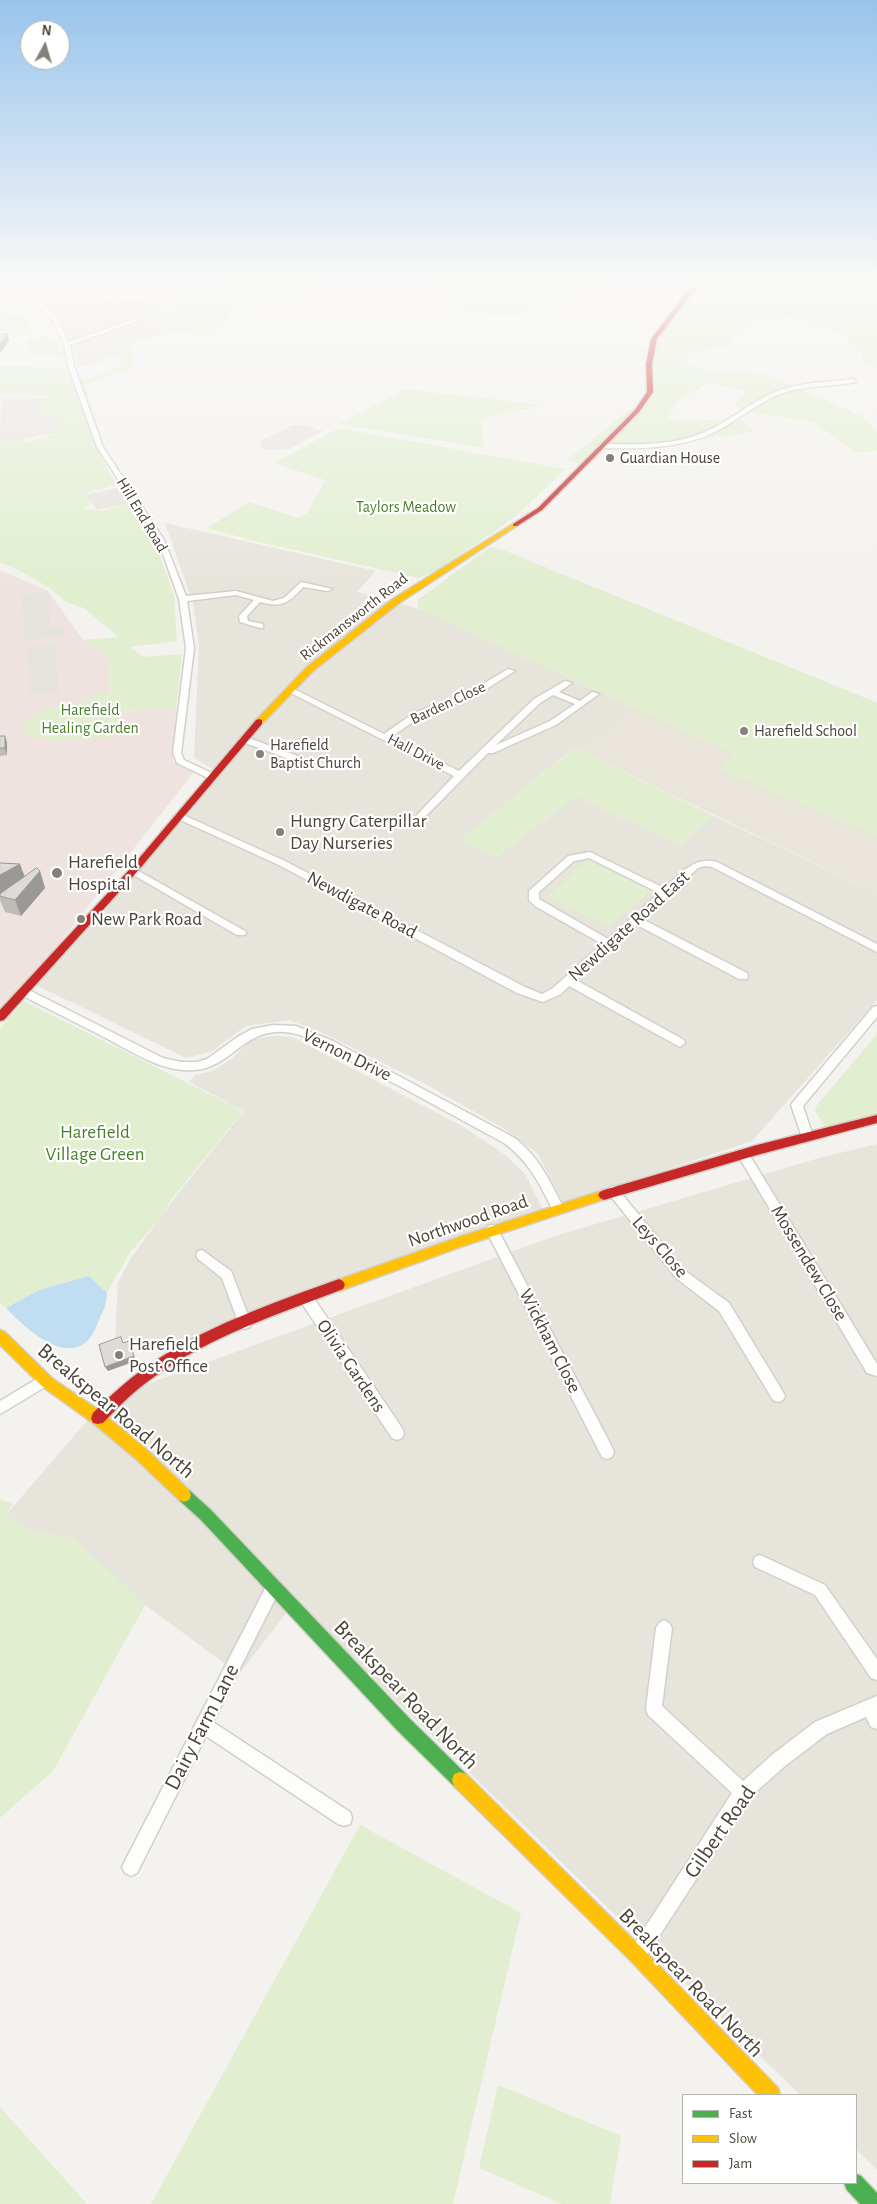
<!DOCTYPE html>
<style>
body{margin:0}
#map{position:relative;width:877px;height:2204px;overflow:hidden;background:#f4f2ee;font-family:"Alegreya Sans",sans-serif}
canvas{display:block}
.legend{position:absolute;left:682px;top:2094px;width:175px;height:90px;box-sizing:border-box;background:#fff;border:1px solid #b7b4b0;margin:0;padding:6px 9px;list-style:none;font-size:15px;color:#4b4439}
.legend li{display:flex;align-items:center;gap:10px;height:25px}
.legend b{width:25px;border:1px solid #b7b4b0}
.north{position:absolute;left:20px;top:20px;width:50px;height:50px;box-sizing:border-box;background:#fff;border:1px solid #b7b4b0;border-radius:50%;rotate:6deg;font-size:14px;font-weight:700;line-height:20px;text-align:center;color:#4b4439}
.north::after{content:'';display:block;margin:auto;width:18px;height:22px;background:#868178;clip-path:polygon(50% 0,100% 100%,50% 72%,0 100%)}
</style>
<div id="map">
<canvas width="877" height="2204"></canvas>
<ul class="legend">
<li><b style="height:6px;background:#4caf50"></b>Fast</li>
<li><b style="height:6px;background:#ffc107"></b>Slow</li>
<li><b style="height:6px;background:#c62828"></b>Jam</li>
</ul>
<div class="north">N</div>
</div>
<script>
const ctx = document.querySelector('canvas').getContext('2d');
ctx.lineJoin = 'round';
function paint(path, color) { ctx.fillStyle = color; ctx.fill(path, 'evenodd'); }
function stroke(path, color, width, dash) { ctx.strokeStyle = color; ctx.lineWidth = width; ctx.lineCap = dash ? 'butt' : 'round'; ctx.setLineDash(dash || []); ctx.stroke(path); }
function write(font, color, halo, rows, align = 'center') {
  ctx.font = font + ' "Alegreya Sans",sans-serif'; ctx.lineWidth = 4.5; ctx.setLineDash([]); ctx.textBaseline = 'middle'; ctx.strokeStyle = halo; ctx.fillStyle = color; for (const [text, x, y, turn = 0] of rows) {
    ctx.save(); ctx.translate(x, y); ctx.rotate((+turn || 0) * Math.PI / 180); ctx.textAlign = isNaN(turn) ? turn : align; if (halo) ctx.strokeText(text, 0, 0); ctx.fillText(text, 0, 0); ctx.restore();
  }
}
const residential = new Path2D(`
 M 41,280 L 79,280 L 73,282 L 112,304 L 133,298 L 169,310 L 149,319 L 185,330 L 132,341 L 126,339 L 118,342 L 120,355 L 78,368 L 70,338 L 38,289 Z
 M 1,397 L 75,399 L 84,428 L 0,443 Z
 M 165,523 L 376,571 L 357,592 L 419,609 L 638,709 L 583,752 L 573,749 L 460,840 L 496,857 L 577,796 L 679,845 L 714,816 L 877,893 L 877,1000 L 752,1141 L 563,1204 L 538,1154 L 503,1128 L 427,1085 L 331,1037 L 290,1020 L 246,1026 L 211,1052 L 186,1058 L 36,985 L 221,774 L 194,758 L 199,645 L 193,603 Z
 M 273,1036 L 292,1037 L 462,1126 L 504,1154 L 526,1175 L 544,1212 L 153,1352 L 141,1339 L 115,1340 L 118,1282 L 131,1258 L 173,1200 L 244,1111 L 189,1082 L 195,1075 L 213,1071 L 230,1060 L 253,1039 Z
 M 877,1144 L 877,2170 L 856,2149 L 856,2095 L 800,2095 L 295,1602 L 239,1674 L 145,1605 L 74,1539 L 37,1533 L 5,1516 L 106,1399 L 555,1236 L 819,1158 Z`);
const industrial = new Path2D(`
 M 293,425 L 305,425 L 323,431 L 289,449 L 269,450 L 261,448 L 260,441 Z
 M 117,488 L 129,503 L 97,510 L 85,495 Z`);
const education = new Path2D(`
 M 490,547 L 503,550 L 877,703 L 877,893 L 583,752 L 638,709 L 419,609 L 418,600 Z`);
const medical = new Path2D(`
 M 0,570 L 48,591 L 83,640 L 108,655 L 112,713 L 176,708 L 173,762 L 194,772 L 35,974 L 0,1013 Z`);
const green = new Path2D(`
 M 236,280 L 332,280 L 288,301 L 249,297 L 208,338 L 148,319 L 168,311 L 165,309 Z
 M 412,280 L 877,280 L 877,368 L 862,363 L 861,352 L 840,332 L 792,317 L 747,323 L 724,347 L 690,353 L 684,362 L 708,370 L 769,375 L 862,416 L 877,432 L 877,451 L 855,452 L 812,421 L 759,414 L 734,406 L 746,392 L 711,382 L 679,400 L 668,418 C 688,425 732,415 744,422 C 747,424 750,428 753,431 L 738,435 L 707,437 L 659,449 L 611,443 L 585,466 L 568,459 L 652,392 L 652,349 L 682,304 L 682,289 L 686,283 L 611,284 L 541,309 L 515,316 L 484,315 L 454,310 L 457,306 L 458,298 Z
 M 0,313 L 28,316 L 28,322 L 35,334 L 21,337 L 0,331 Z
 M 46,336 L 56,339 L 64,352 L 63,357 L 33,354 L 28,349 L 26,341 Z
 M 126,339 L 132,341 L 134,364 L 130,368 L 85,385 L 102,442 L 98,452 L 117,485 L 89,492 L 86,495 L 91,503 L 83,509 L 101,511 L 129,503 L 154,540 L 174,596 L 177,641 L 130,647 L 143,657 L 182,654 L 176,708 L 119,712 L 120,735 L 86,740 L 82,738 L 57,742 L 46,738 L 30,738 L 20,723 L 30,719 L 45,710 L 86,700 L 93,695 L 111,693 L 108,655 L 83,640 L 118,637 L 84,608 L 66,602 L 50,588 L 11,566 L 0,563 L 0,443 L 23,439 L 26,443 L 52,435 L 62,426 L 61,415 L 41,416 L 42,402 L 48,396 L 0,394 L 0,365 L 67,369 L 72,382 L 96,376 L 121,365 L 118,341 Z
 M 405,389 L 544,405 L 481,419 L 484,448 L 339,424 Z
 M 339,428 L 565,469 L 526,507 L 504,525 L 436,571 L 419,578 L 259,542 L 207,528 L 249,502 L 299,518 L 308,512 L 325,480 L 274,463 Z
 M 490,547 L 503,550 L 877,703 L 877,836 L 720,770 L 733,754 L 419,609 L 418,600 Z
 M 574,749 L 583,752 L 714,816 L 679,845 L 577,796 L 496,857 L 459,840 Z
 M 587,859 L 652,891 L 608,927 L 547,897 Z
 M 24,1001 L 243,1111 L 172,1199 L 160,1218 L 129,1254 L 107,1293 L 89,1276 L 39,1290 L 6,1308 L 0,1303 L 0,1029 Z
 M 877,1034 L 877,1116 L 826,1129 L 814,1109 Z
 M 0,1499 L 13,1504 L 5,1516 L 37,1533 L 74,1539 L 145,1605 L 53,1771 L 0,1818 Z
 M 360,1825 L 521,1913 L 453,2204 L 151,2204 Z
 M 498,2085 L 621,2136 L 610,2204 L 562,2204 L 479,2168 Z
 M 0,2107 L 87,2204 L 0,2204 Z`);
const parking = new Path2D(`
 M 48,591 L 50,628 L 64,626 L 64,636 L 24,641 L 22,594 Z
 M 55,644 L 59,692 L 30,695 L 27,648 Z`);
const water = new Path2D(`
 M 89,1276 L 107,1293 C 106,1310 102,1311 97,1325 C 77,1376 28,1331 6,1308 L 39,1290 Z`);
const street = new Path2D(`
 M 32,280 L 37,280 L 41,300 L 57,319 L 69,342 L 141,317 L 146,318 L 70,345 L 74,366 L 103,447 L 164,540 L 186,596 L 236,591 L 273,601 L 284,598 L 301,582 L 332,589 L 328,591 L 303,587 C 289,603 282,608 260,602 L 247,616 L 248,621 L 263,624 L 263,628 L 260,628 L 240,622 L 239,616 L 254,600 L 236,595 L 187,601 L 194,648 L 181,753 L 184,760 L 214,774 L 214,778 L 208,778 L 177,763 L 173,753 L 186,648 L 179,599 L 158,540 L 97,447 L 68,366 L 64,344 L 52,320 L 35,300 Z
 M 854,379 L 856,382 C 831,387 805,385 780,394 C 758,403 739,419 717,431 C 682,449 640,449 601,448 L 598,446 L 601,444 C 638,445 679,446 713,428 C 734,417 753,401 775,392 C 800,382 828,382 854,379 Z
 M 508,669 L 515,671 L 472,698 L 420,717 L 391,737 L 459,771 L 534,699 L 565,681 L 572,683 L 559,692 L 580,701 L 592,692 L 599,694 L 556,725 L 493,753 L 488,753 L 422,820 L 416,820 L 416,816 L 454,776 L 287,691 L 294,689 L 384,734 L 414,713 L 466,694 ZM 553,695 L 575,704 L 550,721 L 496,745 L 540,703 Z
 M 243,736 L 314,762 L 315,764 L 311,767 L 308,766 L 240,741 L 239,739 Z
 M 179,813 L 285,861 L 525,987 L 542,994 L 553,988 L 602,944 L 535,906 L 529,900 L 529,891 L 568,856 L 590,852 L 664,888 C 681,874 694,856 717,862 L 877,944 L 877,952 L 712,867 L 704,866 L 698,868 L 642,919 L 747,973 L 748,976 L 747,979 L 739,979 L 637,925 L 576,980 L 684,1040 L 685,1043 L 680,1047 L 569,986 L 561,994 L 543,1002 L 517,993 L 279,865 L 176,818 L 174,816 ZM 589,858 L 659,893 L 608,939 L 539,899 L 539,892 L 574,861 Z
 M 133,868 L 245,931 L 246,933 L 245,935 L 237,935 L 130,873 L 130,869 Z
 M 23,987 L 163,1058 L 181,1062 L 197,1062 L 207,1059 L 239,1036 L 252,1029 L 273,1025 L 296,1026 L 333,1041 L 513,1137 C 538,1155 550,1181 564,1209 L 562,1213 L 558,1214 L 554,1213 C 541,1186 529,1161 504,1143 L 405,1089 L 303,1036 C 247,1017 236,1067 195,1070 C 161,1073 130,1050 100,1035 C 73,1021 46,1008 19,994 L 18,991 Z
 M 877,1006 L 877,1017 L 803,1106 L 813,1137 L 811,1140 L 803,1140 L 791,1105 L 793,1102 L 873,1007 Z
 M 743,1149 L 747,1151 L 877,1364 L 877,1376 L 867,1373 L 739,1157 L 737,1154 L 739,1151 Z
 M 613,1186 L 617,1188 L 684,1270 L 729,1303 L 783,1392 L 785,1396 L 783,1400 L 778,1402 L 773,1400 L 719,1311 L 676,1278 L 609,1194 L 607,1191 L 609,1188 Z
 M 492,1225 L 496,1226 L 612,1447 L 614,1452 L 612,1457 L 607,1459 L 602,1457 L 486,1230 L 488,1226 Z
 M 202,1250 L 231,1271 L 251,1323 L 250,1327 L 245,1329 L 240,1327 L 222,1278 L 198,1259 L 196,1255 L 198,1251 Z
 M 306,1292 L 311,1294 L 402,1428 L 404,1433 L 402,1438 L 397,1440 L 392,1438 L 301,1302 L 300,1298 L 301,1294 Z
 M 45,1374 L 50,1376 L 52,1380 L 50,1384 L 0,1414 L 0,1401 Z
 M 760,1555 L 825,1585 L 877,1659 L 877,1680 L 871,1678 L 815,1595 L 755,1567 L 753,1562 L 755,1557 Z
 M 274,1579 L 279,1581 L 281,1586 L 279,1591 L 213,1722 L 350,1812 L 352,1818 L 350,1824 L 344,1826 L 338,1824 L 206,1736 L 137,1873 L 131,1876 L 125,1873 L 122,1867 L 125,1861 L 269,1581 Z
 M 664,1620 L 669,1623 L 672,1628 L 662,1706 L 743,1781 L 773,1754 L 815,1722 L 877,1696 L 877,1729 L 871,1727 L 866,1717 L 827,1734 L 785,1766 L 749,1798 L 643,1961 L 637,1964 L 631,1961 L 628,1955 L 631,1949 L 732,1793 L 648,1715 L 646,1709 L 656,1628 L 659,1623 Z`);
const fast = new Path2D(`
 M 184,1488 L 189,1490 L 211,1510 L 410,1719 L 466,1774 L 468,1780 L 466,1786 L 460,1788 L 454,1786 L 398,1731 L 201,1520 L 179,1500 L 177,1495 L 179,1490 Z
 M 856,2174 L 861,2176 L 877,2193 L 877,2204 L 860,2204 L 847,2190 L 844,2183 L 856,2183 Z`);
const slow = new Path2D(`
 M 513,524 L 518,525 L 399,603 L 313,671 L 262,724 L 256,724 L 256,720 L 307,667 L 393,599 Z
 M 604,1190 L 608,1192 L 610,1195 L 608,1198 L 463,1246 L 339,1291 L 335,1289 L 333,1285 L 335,1281 L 462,1236 Z
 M 0,1330 L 5,1332 L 53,1379 L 103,1413 L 146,1449 L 189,1490 L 191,1495 L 189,1500 L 184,1502 L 179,1500 L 136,1459 L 93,1423 L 43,1387 L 0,1345 Z
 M 460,1772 L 466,1774 L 643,1949 L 778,2088 L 780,2095 L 758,2095 L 631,1961 L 454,1786 L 452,1780 L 454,1774 Z`);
const jam = new Path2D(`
 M 696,280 L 702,280 L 657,339 L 652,364 L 653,392 L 639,412 L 542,510 L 517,526 L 513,526 L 513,524 L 538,508 L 635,410 L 647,392 L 646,364 L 651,339 Z
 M 259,719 L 262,720 L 262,724 L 136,873 L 4,1020 L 0,1021 L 0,1010 L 130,869 L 256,720 Z
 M 877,1115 L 877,1123 L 757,1155 L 604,1200 L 600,1198 L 598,1195 L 600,1192 L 604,1190 L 757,1145 Z
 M 339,1279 L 343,1281 L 345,1285 L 343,1289 C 279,1314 210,1336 154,1377 C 135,1390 119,1406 103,1423 L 98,1424 L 93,1423 L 91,1418 L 93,1413 C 109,1397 126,1381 145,1368 C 202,1327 273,1303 339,1279 Z`);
const wall = new Path2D(`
 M 0,736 L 7,743 L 7,755 L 0,756 Z
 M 0,863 L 20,864 L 25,877 L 40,871 L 45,888 L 21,916 L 5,912 L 0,900 Z`);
const shadedWall = new Path2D(`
 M 8,334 L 9,341 L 0,353 L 0,343 Z
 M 5,736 L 7,743 L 7,755 L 5,748 Z
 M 20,864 L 26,881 L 0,895 L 0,875 Z
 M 40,871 L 45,888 L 21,916 L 15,900 Z
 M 129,1341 L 136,1361 L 108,1371 L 105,1367 Z`);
const building = new Path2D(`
 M 0,334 L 8,334 L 0,343 Z
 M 0,736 L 5,736 L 5,748 L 0,748 Z
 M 0,863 L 20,864 L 0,875 Z
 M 37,868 L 40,871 L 15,900 L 0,896 L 0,894 Z
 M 121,1337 L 123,1343 L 129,1341 L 134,1356 L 105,1367 L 99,1345 Z`);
const markers = [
 [610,458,5,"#868178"],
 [744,731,5,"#868178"],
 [260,754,5,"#868178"],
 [280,832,5,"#868178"],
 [57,873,6,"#868178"],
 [81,919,5,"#868178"],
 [119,1355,5,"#868178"]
];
const farPoinames = [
 ["Guardian House",620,458],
 ["Harefield School",754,731],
 ["Harefield",270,745],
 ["Baptist Church",270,763]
];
const farParknames = [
 ["Taylors Meadow",406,507],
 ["Harefield",90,710],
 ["Healing Garden",90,728]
];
const farStreetnames = [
 ["Hill End Road",142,515,59],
 ["Rickmansworth Road",354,617,-38],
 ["Barden Close",448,703,-25],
 ["Hall Drive",416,752,27]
];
const poiNames = [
 ["Hungry Caterpillar",290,821],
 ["Day Nurseries",290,843],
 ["Harefield",68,862],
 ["Hospital",68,884],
 ["New Park Road",91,919],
 ["Harefield",129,1344],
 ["Post Office",129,1366]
];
const streetNames = [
 ["Newdigate Road",362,905,28],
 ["Newdigate Road East",629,926,-42],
 ["Vernon Drive",347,1055,26],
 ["Northwood Road",468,1221,-19],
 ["Leys Close",660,1247,49],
 ["Mossendew Close",809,1263,59],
 ["Wickham Close",550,1341,63],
 ["Olivia Gardens",351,1366,56]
];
const parkNames = [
 ["Harefield",95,1132],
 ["Village Green",95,1154]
];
const nearStreetnames = [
 ["Breakspear Road North",116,1411,40],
 ["Breakspear Road North",406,1695,46],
 ["Dairy Farm Lane",202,1727,-63],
 ["Gilbert Road",720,1832,-55],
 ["Breakspear Road North",691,1983,46]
];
paint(residential, '#e7e4dc');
paint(industrial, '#e6e2de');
paint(education, '#eae5da');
paint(medical, '#eee3df');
paint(green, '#e1eecf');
paint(parking, '#e6e3df');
paint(water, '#c0ddf1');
stroke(street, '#d2d0cb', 3);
stroke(fast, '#d3cfc5', 3);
stroke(slow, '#d3cfc5', 3);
stroke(jam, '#d3cfc5', 3);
paint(street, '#fdfdfc');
paint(fast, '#4caf50');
paint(slow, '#ffc107');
paint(jam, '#c62828');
paint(wall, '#bfbcb8');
paint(shadedWall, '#9b9996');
paint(building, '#dedbd6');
stroke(building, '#9b9996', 1);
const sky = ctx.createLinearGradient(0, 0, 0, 588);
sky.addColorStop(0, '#98c4ec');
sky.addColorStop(0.48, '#faf9f7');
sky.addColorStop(1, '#faf9f700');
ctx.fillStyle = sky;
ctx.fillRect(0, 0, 877, 588);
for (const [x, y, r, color] of markers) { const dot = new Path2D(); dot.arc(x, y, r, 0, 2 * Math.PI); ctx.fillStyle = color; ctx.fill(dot); stroke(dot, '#fff', 2); }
write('16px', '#4b4439', '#fff', farPoinames, 'left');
write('16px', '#4a7f2a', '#fff', farParknames);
write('16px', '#4b4439', '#fff', farStreetnames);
write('19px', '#4b4439', '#fff', poiNames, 'left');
write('19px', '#4b4439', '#fff', streetNames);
write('19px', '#4a7f2a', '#fff', parkNames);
write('22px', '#4b4439', '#fff', nearStreetnames);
</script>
